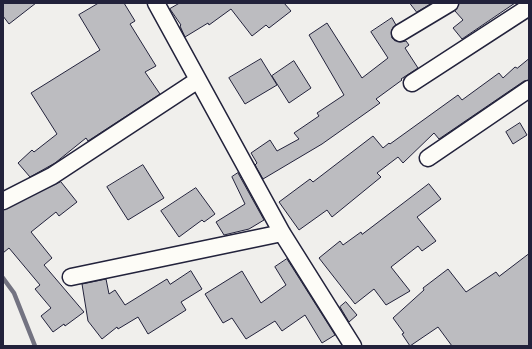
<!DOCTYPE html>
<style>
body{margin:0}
#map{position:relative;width:532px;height:349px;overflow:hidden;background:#f0efec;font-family:"Shantell Sans",sans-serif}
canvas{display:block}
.frame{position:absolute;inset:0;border:4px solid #22223b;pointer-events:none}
</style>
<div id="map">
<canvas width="532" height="349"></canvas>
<div class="frame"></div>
</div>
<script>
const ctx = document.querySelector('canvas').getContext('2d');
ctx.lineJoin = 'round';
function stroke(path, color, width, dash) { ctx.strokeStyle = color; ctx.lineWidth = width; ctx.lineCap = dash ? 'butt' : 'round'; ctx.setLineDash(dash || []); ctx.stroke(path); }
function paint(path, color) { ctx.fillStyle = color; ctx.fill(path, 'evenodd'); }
const stream = new Path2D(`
 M 3,278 L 14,293 L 35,346`);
const building = new Path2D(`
 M 3,3 L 36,3 L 9,24 L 3,16 Z
 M 99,3 L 124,3 L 135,21 L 130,24 L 156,66 L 145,72 L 160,94 L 88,141 L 86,138 L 55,163 L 30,177 L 18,163 L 32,150 L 34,152 L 57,134 L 31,93 L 100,50 L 79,15 Z
 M 180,3 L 284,3 L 291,11 L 269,28 L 266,25 L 252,36 L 231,9 L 209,25 L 208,23 L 185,37 L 180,26 L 181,25 L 170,9 Z
 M 410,3 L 432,3 L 417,12 Z
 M 459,3 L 515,3 L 462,39 L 453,28 L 463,20 L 455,11 Z
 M 392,18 L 396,25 L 392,29 L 392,38 L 400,42 L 406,41 L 409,45 L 405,48 L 418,68 L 401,79 L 402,80 L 376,99 L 380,103 L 322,144 L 263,179 L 255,165 L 257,163 L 251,153 L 270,140 L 277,151 L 299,139 L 294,133 L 319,116 L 317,113 L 344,95 L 309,35 L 327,23 L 362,78 L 388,58 L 371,32 Z
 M 261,59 L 277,85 L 245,104 L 229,78 Z
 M 529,59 L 529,80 L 524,81 L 439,139 L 434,133 L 403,163 L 398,157 L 377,173 L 381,177 L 332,217 L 327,210 L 299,230 L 279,202 L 310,179 L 313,182 L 373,136 L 383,148 L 389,143 L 390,144 L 458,95 L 462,100 L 499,73 L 503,78 L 515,67 L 517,68 Z
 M 294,61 L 311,88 L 289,103 L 272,76 Z
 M 520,123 L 527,135 L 513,144 L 506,132 Z
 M 143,165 L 164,198 L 128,220 L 107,187 Z
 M 238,173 L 264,220 L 249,229 L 224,235 L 216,222 L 245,204 L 232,177 Z
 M 61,182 L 77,202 L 59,216 L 56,212 L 31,232 L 52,258 L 44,265 L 84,312 L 65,326 L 64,324 L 53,332 L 41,316 L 51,308 L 35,289 L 40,285 L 9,248 L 3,253 L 3,210 Z
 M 429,184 L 441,199 L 417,217 L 436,241 L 422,251 L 418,246 L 391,267 L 410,291 L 386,305 L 374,289 L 355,304 L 319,258 L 340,241 L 343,245 L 361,232 L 362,234 Z
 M 196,188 L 215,214 L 204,222 L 202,220 L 179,237 L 161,211 Z
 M 529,254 L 529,346 L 452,346 L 438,327 L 410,346 L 402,334 L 404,333 L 393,318 L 424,290 L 423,288 L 448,269 L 466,292 L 496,272 L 499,276 Z
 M 287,259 L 335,335 L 322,343 L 305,315 L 282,331 L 275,321 L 246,339 L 232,318 L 223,323 L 205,294 L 242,271 L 261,303 L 286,285 L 275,267 Z
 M 191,271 L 202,289 L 181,302 L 186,310 L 148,334 L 138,317 L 118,329 L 117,327 L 102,339 L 88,321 L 82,284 L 106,279 L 109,294 L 115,290 L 125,305 L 167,279 L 170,284 Z
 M 346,302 L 357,315 L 349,322 L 340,307 Z`);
const street = new Path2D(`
 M 156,3 L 282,233 L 353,346
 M 400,33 L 450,3
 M 412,83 L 529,7
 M 428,158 L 529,89
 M 3,201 L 52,176 L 198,80
 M 71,277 L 282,233`);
stroke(stream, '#737381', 4.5);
paint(building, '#bcbcc0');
stroke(building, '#22223b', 1);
stroke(street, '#22223b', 19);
stroke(street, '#fdfcf7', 16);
</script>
